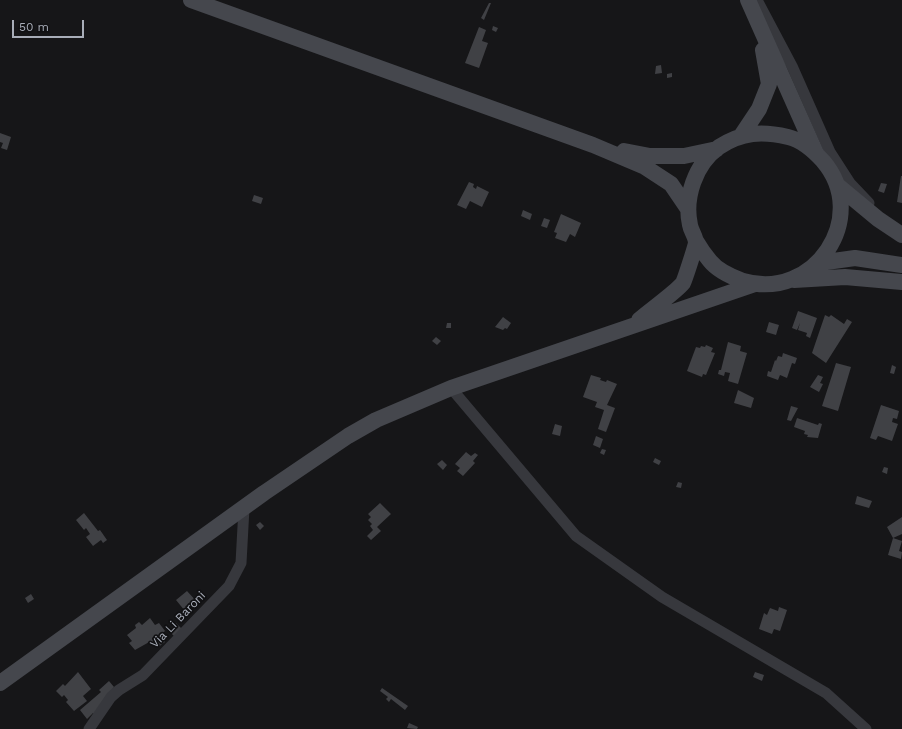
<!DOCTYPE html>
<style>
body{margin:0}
#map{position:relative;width:902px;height:729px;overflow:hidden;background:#161618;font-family:"Work Sans",sans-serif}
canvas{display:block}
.scale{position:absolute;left:12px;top:20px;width:72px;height:18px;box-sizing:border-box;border:2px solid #a8adb8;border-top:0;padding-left:5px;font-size:12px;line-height:14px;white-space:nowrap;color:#a8adb8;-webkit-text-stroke:3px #111113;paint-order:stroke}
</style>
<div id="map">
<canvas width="902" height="729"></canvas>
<div class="scale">50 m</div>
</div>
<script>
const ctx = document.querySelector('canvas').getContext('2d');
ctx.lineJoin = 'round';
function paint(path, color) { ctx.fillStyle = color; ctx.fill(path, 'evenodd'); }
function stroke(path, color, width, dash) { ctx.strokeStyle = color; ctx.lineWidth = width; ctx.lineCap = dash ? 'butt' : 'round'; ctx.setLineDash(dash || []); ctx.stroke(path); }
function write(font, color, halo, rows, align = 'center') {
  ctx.font = font + ' "Work Sans",sans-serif'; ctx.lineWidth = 3.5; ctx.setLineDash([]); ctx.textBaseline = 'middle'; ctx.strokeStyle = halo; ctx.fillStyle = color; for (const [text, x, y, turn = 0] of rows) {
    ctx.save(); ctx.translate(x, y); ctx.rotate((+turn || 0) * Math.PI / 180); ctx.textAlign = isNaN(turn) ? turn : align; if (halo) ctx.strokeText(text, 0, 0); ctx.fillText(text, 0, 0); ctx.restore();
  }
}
const building = new Path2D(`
 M 489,3 L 491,3 L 484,20 L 481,18 Z
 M 493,26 L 498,28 L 496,32 L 492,30 Z
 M 479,27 L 486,30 L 482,41 L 488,43 L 479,68 L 465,63 Z
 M 661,65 L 662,73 L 655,74 L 656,66 Z
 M 672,73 L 672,77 L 667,78 L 667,74 Z
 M 0,133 L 11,137 L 7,150 L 1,148 L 3,143 L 0,142 Z
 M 901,176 L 902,176 L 902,203 L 897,202 Z
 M 469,182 L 474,184 L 473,187 L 476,189 L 477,186 L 489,192 L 482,207 L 470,201 L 466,209 L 457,205 Z
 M 881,183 L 887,184 L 884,193 L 878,191 Z
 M 254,195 L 263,198 L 261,204 L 252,201 Z
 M 523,210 L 532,214 L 530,220 L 521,216 Z
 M 561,214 L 581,223 L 575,237 L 570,234 L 566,242 L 555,238 L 557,233 L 554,232 Z
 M 544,218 L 550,220 L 547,228 L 541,226 Z
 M 798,311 L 817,318 L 810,338 L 806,336 L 807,333 L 798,330 L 800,323 L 797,330 L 792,328 Z
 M 825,315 L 829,317 L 831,315 L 844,324 L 847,319 L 852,322 L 826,363 L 812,353 Z
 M 503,317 L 511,323 L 507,329 L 505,328 L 503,330 L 495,327 Z
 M 769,322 L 779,325 L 776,335 L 766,332 Z
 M 447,323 L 451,323 L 451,328 L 446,328 Z
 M 436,337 L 441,341 L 437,345 L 432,341 Z
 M 728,342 L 741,346 L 740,351 L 747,353 L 738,384 L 728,381 L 730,373 L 725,372 L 724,376 L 718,374 L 719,370 L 721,370 Z
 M 706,345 L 713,348 L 711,352 L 715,353 L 706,375 L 703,374 L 702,377 L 687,371 L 696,347 L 700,348 L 701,346 L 705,347 Z
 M 783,353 L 797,358 L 795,364 L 792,363 L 787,378 L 780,375 L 778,380 L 767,376 L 768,371 L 771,372 L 775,360 L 776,361 L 778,356 L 782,357 Z
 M 836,363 L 851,367 L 838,411 L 822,406 Z
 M 892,365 L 896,367 L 894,374 L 890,373 Z
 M 591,375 L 601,378 L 600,380 L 606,382 L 607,380 L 617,384 L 607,405 L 615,408 L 606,432 L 598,429 L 604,410 L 595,407 L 597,402 L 583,397 Z
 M 818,375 L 823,377 L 820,383 L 823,384 L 819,392 L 810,387 Z
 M 738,390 L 754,398 L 751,408 L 734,403 Z
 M 881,405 L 899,411 L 897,419 L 893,418 L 892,422 L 898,424 L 892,441 L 878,436 L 876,440 L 870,438 Z
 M 791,406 L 798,408 L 791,421 L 787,420 Z
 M 797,418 L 818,425 L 819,423 L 822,424 L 818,438 L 807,437 L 808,435 L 804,434 L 805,431 L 794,427 Z
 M 555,424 L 562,426 L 560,436 L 552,434 Z
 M 596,436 L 603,439 L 600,448 L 593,445 Z
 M 602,449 L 606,450 L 604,455 L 600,453 Z
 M 466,452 L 471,456 L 475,453 L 478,455 L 473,461 L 475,463 L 463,476 L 457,471 L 460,468 L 455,464 Z
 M 655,458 L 661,461 L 659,465 L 653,462 Z
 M 442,460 L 447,465 L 443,470 L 437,464 Z
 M 884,467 L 888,468 L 887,474 L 882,472 Z
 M 678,482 L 682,483 L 681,488 L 676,487 Z
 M 857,496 L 872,501 L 869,508 L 855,504 Z
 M 380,503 L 391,514 L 377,527 L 381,531 L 371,540 L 367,536 L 373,530 L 370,526 L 372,524 L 368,520 L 371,517 L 368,514 Z
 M 84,513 L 98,531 L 100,530 L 107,540 L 103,543 L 101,540 L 93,546 L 86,537 L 90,534 L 86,528 L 84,530 L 76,520 Z
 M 902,517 L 902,534 L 893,538 L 902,541 L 899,551 L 902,552 L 901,559 L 888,555 L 893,538 L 887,527 Z
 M 260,522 L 264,526 L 260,530 L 256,525 Z
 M 187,591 L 198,603 L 185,611 L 176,600 Z
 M 31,594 L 34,599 L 28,603 L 25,598 Z
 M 779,607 L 787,610 L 780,631 L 774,629 L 772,634 L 759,629 L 764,613 L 767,615 L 770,608 L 778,611 Z
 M 150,618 L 155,625 L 159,623 L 165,631 L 160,635 L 165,642 L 157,648 L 151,641 L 135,650 L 129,643 L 132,641 L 127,635 L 136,628 L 135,625 L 139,622 L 142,625 Z
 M 176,623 L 183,630 L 175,637 L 169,631 Z
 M 78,672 L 91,689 L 83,696 L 87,701 L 74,711 L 66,702 L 68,700 L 64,695 L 62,697 L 56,691 L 63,684 L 65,686 Z
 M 755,672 L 764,675 L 762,681 L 753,677 Z
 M 109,681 L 114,687 L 95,714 L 93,713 L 87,719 L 80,710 L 101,692 L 99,690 Z
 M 382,688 L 408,706 L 405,710 L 391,699 L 389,702 L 386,699 L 388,697 L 380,691 Z
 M 409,723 L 418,727 L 417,729 L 407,728 Z`);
const street = new Path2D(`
 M 757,0 L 792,66 L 830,152 L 850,183 L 869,203
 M 451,388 L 576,536 L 662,597 L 826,693 L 866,729
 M 89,729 L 111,697 L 119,690 L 143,675 L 229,586 L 241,563 L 244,508`);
const secondary = new Path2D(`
 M 191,0 L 593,145 L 645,167 L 671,184 L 688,209
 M 748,0 L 816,153
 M 741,136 L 759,109 L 769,84 L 763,50
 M 624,151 L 650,156 L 684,156 L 717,149
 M 837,185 L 878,219 L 902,235
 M 819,263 L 855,258 L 902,265
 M 794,280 L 845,277 L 902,282
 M 639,320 C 648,312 677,291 683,283 C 685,279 695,248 696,243 C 696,237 691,231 690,225 C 684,198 695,164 719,147 C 742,132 762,131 788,137 C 801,140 814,151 823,161 C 871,217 814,302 743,281 C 732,277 718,271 710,261 C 705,255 700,248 696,241
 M 0,683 L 264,493 L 348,436 L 376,420 L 451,388 L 755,284`);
const streetNames = [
 ["Via Li Baroni",178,620,-46]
];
paint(building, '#404145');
stroke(street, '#37383d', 11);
stroke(secondary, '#45474d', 16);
write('12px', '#a8adb8', '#111113', streetNames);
</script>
